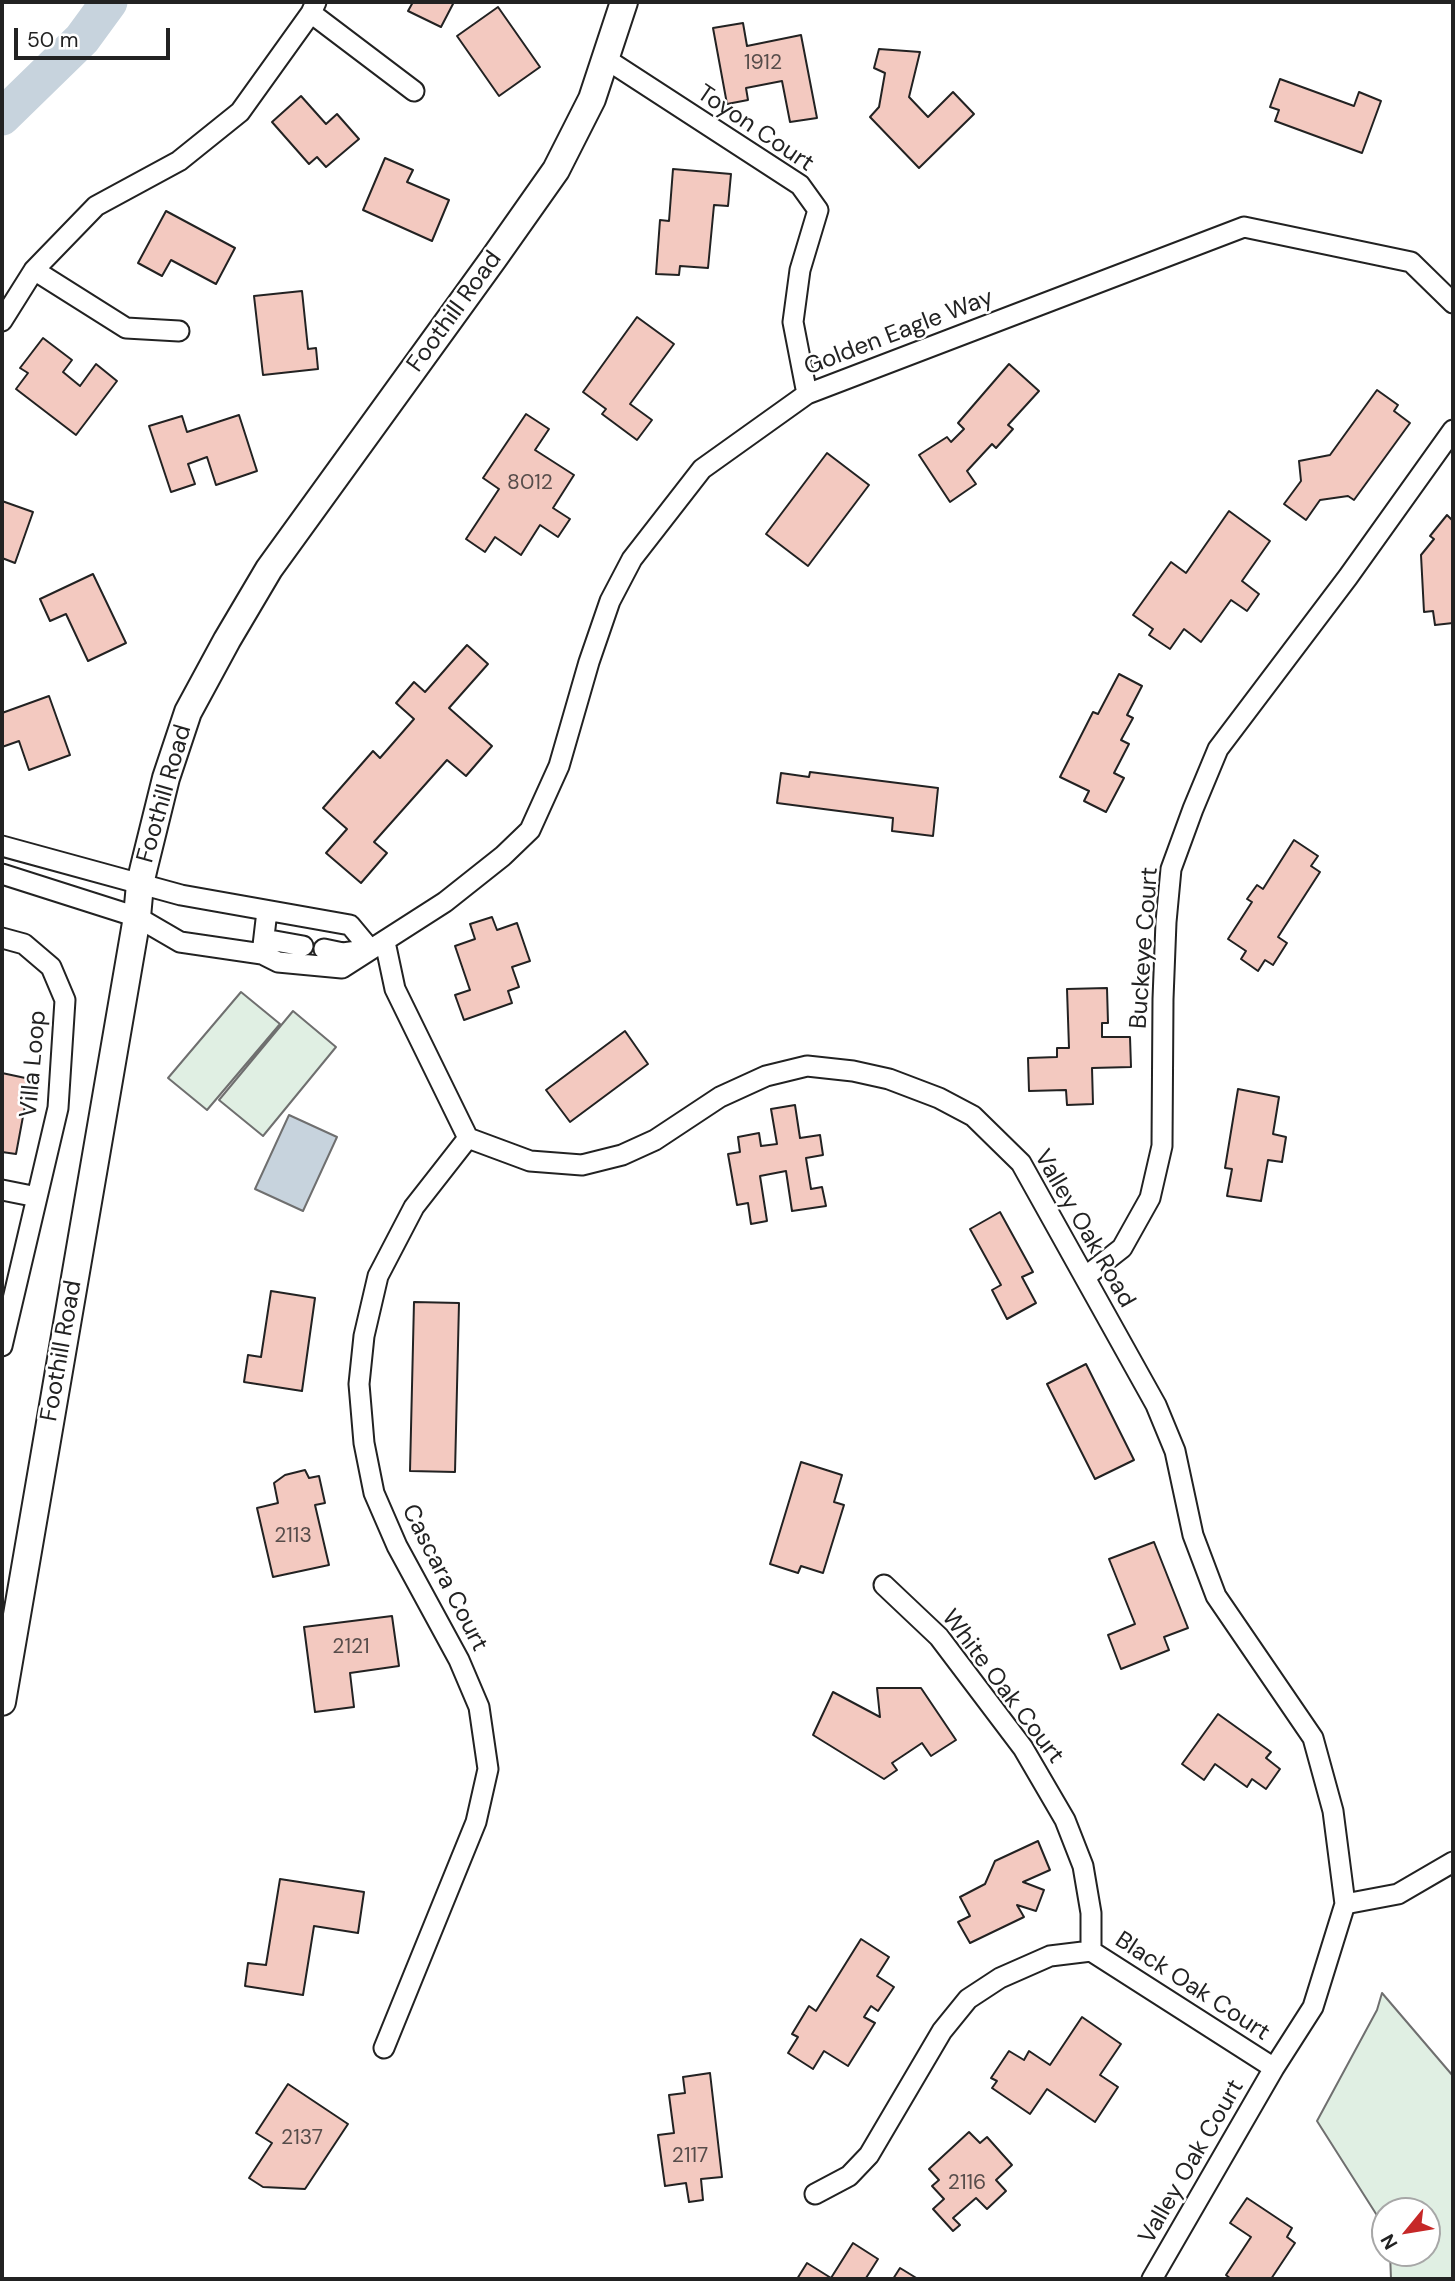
<!DOCTYPE html>
<style>
body{margin:0}
#map{position:relative;width:1455px;height:2281px;overflow:hidden;background:#fff;font-family:"DM Sans",sans-serif}
canvas{display:block}
.frame{position:absolute;inset:0;border:4px solid #222;pointer-events:none}
.north{position:absolute;left:1371px;top:2197px;width:70px;height:70px;box-sizing:border-box;background:#fff;border:2px solid #a7a7a7;border-radius:50%;rotate:240deg;font-size:19px;font-weight:700;line-height:28px;text-align:center;color:#222}
.north::after{content:'';display:block;margin:auto;width:24px;height:32px;background:#c62828;clip-path:polygon(50% 0,100% 100%,50% 72%,0 100%)}
.scale{position:absolute;left:14px;top:28px;width:156px;height:32px;box-sizing:border-box;border:4px solid #222;border-top:0;padding-left:9px;font-size:21px;line-height:24px;white-space:nowrap;color:#222;-webkit-text-stroke:5px #fff;paint-order:stroke}
</style>
<div id="map">
<canvas width="1455" height="2281"></canvas>
<div class="frame"></div>
<div class="north">N</div>
<div class="scale">50 m</div>
</div>
<script>
const ctx = document.querySelector('canvas').getContext('2d');
ctx.lineJoin = 'round';
function paint(path, color) { ctx.fillStyle = color; ctx.fill(path, 'evenodd'); }
function stroke(path, color, width, dash) { ctx.strokeStyle = color; ctx.lineWidth = width; ctx.lineCap = dash ? 'butt' : 'round'; ctx.setLineDash(dash || []); ctx.stroke(path); }
function write(font, color, halo, rows, align = 'center') {
  ctx.font = font + ' "DM Sans",sans-serif'; ctx.lineWidth = 5; ctx.setLineDash([]); ctx.textBaseline = 'middle'; ctx.strokeStyle = halo; ctx.fillStyle = color; for (const [text, x, y, turn = 0] of rows) {
    ctx.save(); ctx.translate(x, y); ctx.rotate((+turn || 0) * Math.PI / 180); ctx.textAlign = isNaN(turn) ? turn : align; if (halo) ctx.strokeText(text, 0, 0); ctx.fillText(text, 0, 0); ctx.restore();
  }
}
const green = new Path2D(`
 M 241,992 L 280,1024 L 207,1110 L 168,1078 Z
 M 293,1011 L 336,1047 L 263,1136 L 219,1100 Z
 M 1382,1993 L 1453,2076 L 1453,2279 L 1391,2279 L 1390,2253 L 1427,2253 L 1427,2211 L 1385,2211 L 1385,2228 L 1317,2121 L 1377,2010 Z`);
const water = new Path2D(`
 M 289,1115 L 337,1137 L 303,1211 L 255,1189 Z`);
const river = new Path2D(`
 M 2,117 L 82,39 L 109,2`);
const building = new Path2D(`
 M 413,2 L 454,2 L 441,27 L 408,11 Z
 M 498,7 L 540,67 L 499,96 L 457,36 Z
 M 743,23 L 747,46 L 801,35 L 817,118 L 790,122 L 782,81 L 746,88 L 748,100 L 727,104 L 713,28 Z
 M 879,49 L 920,52 L 909,97 L 928,117 L 953,92 L 974,114 L 919,168 L 870,117 L 879,107 L 885,73 L 874,68 Z
 M 1280,79 L 1354,106 L 1359,92 L 1381,101 L 1362,153 L 1275,121 L 1279,110 L 1270,107 Z
 M 301,96 L 326,124 L 337,114 L 359,139 L 326,167 L 317,157 L 309,164 L 272,122 Z
 M 385,158 L 413,170 L 407,182 L 449,200 L 432,241 L 363,210 Z
 M 673,169 L 731,174 L 728,206 L 714,205 L 708,268 L 680,266 L 679,275 L 656,274 L 660,220 L 669,221 Z
 M 166,211 L 235,248 L 216,284 L 171,260 L 162,276 L 138,263 Z
 M 302,291 L 308,349 L 316,348 L 318,369 L 263,375 L 254,296 Z
 M 637,317 L 674,344 L 630,404 L 652,420 L 637,440 L 602,414 L 606,409 L 583,392 Z
 M 43,338 L 72,360 L 63,372 L 80,386 L 96,364 L 117,381 L 76,435 L 16,389 L 28,373 L 20,368 Z
 M 1009,364 L 1039,391 L 1008,425 L 1013,429 L 996,448 L 992,444 L 967,471 L 976,484 L 950,502 L 919,455 L 947,437 L 951,442 L 964,429 L 958,423 Z
 M 1377,390 L 1398,405 L 1394,411 L 1410,423 L 1354,500 L 1348,496 L 1320,500 L 1306,520 L 1284,504 L 1301,481 L 1299,461 L 1330,455 Z
 M 526,414 L 549,429 L 535,450 L 574,475 L 553,508 L 570,519 L 558,537 L 540,525 L 521,555 L 495,537 L 485,552 L 466,539 L 499,489 L 483,478 Z
 M 239,415 L 257,471 L 216,485 L 207,457 L 188,464 L 195,484 L 171,492 L 149,426 L 182,416 L 187,432 Z
 M 827,453 L 869,485 L 808,566 L 766,534 Z
 M 2,501 L 33,512 L 15,563 L 2,558 Z
 M 1229,511 L 1270,541 L 1242,581 L 1259,594 L 1247,611 L 1231,600 L 1201,642 L 1184,629 L 1170,649 L 1149,635 L 1153,629 L 1133,615 L 1171,562 L 1186,573 Z
 M 1447,515 L 1453,521 L 1453,623 L 1435,625 L 1433,611 L 1424,612 L 1421,555 L 1434,539 L 1430,536 Z
 M 93,574 L 126,643 L 88,661 L 66,614 L 50,621 L 40,599 Z
 M 467,645 L 488,664 L 449,708 L 492,746 L 466,776 L 447,760 L 374,842 L 387,853 L 361,883 L 326,853 L 347,829 L 323,808 L 373,751 L 380,758 L 414,719 L 396,703 L 414,682 L 425,692 Z
 M 1119,674 L 1142,686 L 1127,715 L 1133,718 L 1121,740 L 1129,744 L 1114,773 L 1124,778 L 1106,812 L 1084,801 L 1089,791 L 1060,777 L 1093,712 L 1098,714 Z
 M 49,696 L 70,755 L 29,770 L 19,741 L 2,747 L 2,713 Z
 M 810,772 L 938,788 L 933,836 L 892,831 L 893,818 L 777,803 L 781,773 L 809,777 Z
 M 1294,840 L 1318,856 L 1311,866 L 1320,872 L 1278,937 L 1287,943 L 1273,965 L 1265,960 L 1258,971 L 1241,959 L 1246,951 L 1228,939 L 1252,902 L 1247,899 L 1257,885 L 1263,889 Z
 M 492,917 L 497,930 L 517,923 L 530,961 L 512,967 L 519,987 L 508,991 L 512,1003 L 464,1020 L 455,995 L 470,990 L 455,946 L 475,939 L 470,924 Z
 M 1107,988 L 1108,1023 L 1102,1023 L 1102,1037 L 1130,1037 L 1131,1067 L 1092,1068 L 1093,1104 L 1067,1105 L 1066,1090 L 1029,1091 L 1028,1058 L 1057,1057 L 1057,1048 L 1069,1048 L 1067,989 Z
 M 625,1031 L 648,1064 L 570,1122 L 546,1090 Z
 M 2,1073 L 30,1079 L 16,1154 L 2,1152 Z
 M 1238,1089 L 1279,1097 L 1273,1134 L 1286,1137 L 1282,1162 L 1268,1160 L 1261,1201 L 1227,1196 L 1232,1169 L 1225,1168 Z
 M 795,1105 L 800,1138 L 820,1135 L 823,1155 L 806,1158 L 811,1189 L 822,1187 L 826,1206 L 792,1211 L 786,1171 L 760,1176 L 767,1221 L 751,1224 L 748,1203 L 737,1205 L 728,1154 L 740,1152 L 738,1137 L 759,1133 L 761,1146 L 777,1144 L 771,1109 Z
 M 1000,1212 L 1033,1272 L 1022,1277 L 1036,1303 L 1007,1319 L 992,1290 L 1001,1285 L 970,1229 Z
 M 271,1291 L 315,1298 L 302,1391 L 244,1382 L 248,1355 L 261,1357 Z
 M 414,1302 L 459,1303 L 455,1472 L 410,1471 Z
 M 1086,1364 L 1134,1460 L 1095,1479 L 1047,1384 Z
 M 801,1462 L 842,1475 L 834,1502 L 844,1505 L 823,1573 L 801,1566 L 798,1573 L 770,1564 Z
 M 305,1470 L 309,1478 L 319,1476 L 325,1503 L 315,1505 L 329,1565 L 273,1577 L 257,1508 L 278,1503 L 274,1483 L 285,1475 Z
 M 1154,1542 L 1188,1628 L 1164,1637 L 1169,1650 L 1121,1669 L 1108,1635 L 1135,1624 L 1109,1559 Z
 M 392,1616 L 399,1666 L 350,1673 L 354,1707 L 315,1712 L 304,1627 Z
 M 877,1688 L 921,1688 L 956,1740 L 931,1756 L 922,1743 L 892,1763 L 897,1770 L 884,1779 L 813,1735 L 833,1692 L 880,1717 Z
 M 1218,1714 L 1271,1752 L 1266,1758 L 1280,1769 L 1266,1789 L 1252,1779 L 1247,1787 L 1215,1764 L 1204,1780 L 1182,1764 Z
 M 1038,1841 L 1050,1870 L 1023,1882 L 1044,1890 L 1036,1911 L 1017,1905 L 1024,1917 L 970,1943 L 958,1922 L 970,1916 L 960,1897 L 985,1884 L 995,1861 Z
 M 280,1879 L 364,1892 L 358,1933 L 314,1926 L 303,1995 L 245,1986 L 248,1963 L 266,1965 Z
 M 861,1939 L 889,1957 L 877,1976 L 894,1987 L 878,2011 L 871,2006 L 864,2017 L 875,2023 L 848,2066 L 824,2051 L 813,2069 L 788,2053 L 798,2037 L 792,2034 L 809,2006 L 816,2011 Z
 M 1082,2017 L 1121,2044 L 1100,2075 L 1118,2087 L 1095,2122 L 1047,2089 L 1030,2114 L 992,2088 L 997,2081 L 991,2078 L 1009,2051 L 1024,2060 L 1029,2051 L 1050,2065 Z
 M 710,2073 L 722,2177 L 701,2179 L 703,2200 L 689,2202 L 686,2183 L 665,2186 L 658,2135 L 674,2133 L 669,2095 L 685,2093 L 683,2077 Z
 M 288,2084 L 348,2124 L 305,2189 L 263,2187 L 249,2178 L 272,2143 L 256,2133 Z
 M 969,2132 L 980,2143 L 987,2137 L 1012,2165 L 996,2180 L 1006,2191 L 987,2209 L 976,2198 L 953,2218 L 960,2225 L 953,2231 L 933,2209 L 944,2199 L 932,2186 L 939,2180 L 929,2169 Z
 M 1247,2198 L 1292,2228 L 1287,2237 L 1295,2243 L 1271,2279 L 1231,2279 L 1226,2275 L 1251,2237 L 1230,2223 Z
 M 853,2243 L 878,2259 L 866,2278 L 868,2279 L 797,2279 L 807,2263 L 831,2278 Z
 M 900,2268 L 918,2279 L 893,2279 Z`);
const street = new Path2D(`
 M 311,13 L 414,91
 M 606,59 L 800,185 L 818,210 L 800,270 L 793,322 L 807,394
 M 34,270 L 126,328 L 179,331
 M 2,321 L 34,270 L 96,206 L 179,161 L 240,112 L 311,13 L 316,2
 M 2,846 L 181,895 L 350,925 L 370,949
 M 2,874 L 137,917 L 180,942 L 262,954 L 278,962 L 342,968 L 445,902 L 503,856 L 530,830 L 559,766 L 589,662 L 610,601 L 632,559 L 702,469 L 807,394 L 1244,227 L 1411,262 L 1453,303
 M 2,938 L 24,944 L 51,967 L 65,1000 L 58,1108 L 2,1346
 M 264,939 L 303,946
 M 385,942 L 395,989 L 468,1138 L 530,1161 L 582,1165 L 622,1155 L 655,1140 L 720,1097 L 766,1076 L 807,1066 L 853,1071 L 889,1079 L 939,1098 L 973,1116 L 1021,1163 L 1156,1405 L 1175,1451 L 1193,1535 L 1216,1596 L 1313,1738 L 1333,1811 L 1345,1904 L 1313,2007 L 1274,2068 L 1152,2279
 M 324,949 L 343,953 L 365,950
 M 262,954 L 267,911
 M 2,1190 L 37,1197
 M 1085,1277 L 1122,1248 L 1150,1198 L 1162,1146 L 1163,999 L 1166,922 L 1171,869 L 1193,809 L 1218,749 L 1348,577 L 1453,430
 M 884,1585 L 939,1637 L 1023,1748 L 1065,1820 L 1083,1866 L 1091,1913 L 1091,1951
 M 1345,1904 L 1398,1894 L 1453,1862
 M 384,2048 L 476,1822 L 488,1769 L 479,1707 L 459,1660 L 397,1546 L 374,1493 L 364,1443 L 359,1384 L 364,1336 L 378,1276 L 414,1207 L 468,1138
 M 815,2194 L 849,2176 L 869,2155 L 942,2031 L 968,1999 L 1000,1978 L 1050,1956 L 1091,1951 L 1274,2068`);
const secondary = new Path2D(`
 M 2,1702 L 137,917 L 140,884 L 144,867 L 166,778 L 188,712 L 227,640 L 269,569 L 494,258 L 556,170 L 592,99 L 624,2`);
const numberNames = [
 ["1912",763,63],
 ["8012",530,483],
 ["2113",293,1536],
 ["2121",351,1647],
 ["2137",302,2138],
 ["2117",690,2156],
 ["2116",967,2183]
];
const streetNames = [
 ["Toyon Court",755,129,34],
 ["Foothill Road",455,312,-54],
 ["Golden Eagle Way",899,333,-21],
 ["Foothill Road",165,794,-74],
 ["Buckeye Court",1145,948,-86],
 ["Villa Loop",34,1064,-85],
 ["Valley Oak Road",1084,1229,60],
 ["Foothill Road",62,1351,-80],
 ["Cascara Court",444,1578,63],
 ["White Oak Court",1002,1687,53],
 ["Black Oak Court",1192,1987,33],
 ["Valley Oak Court",1192,2162,-60]
];
paint(green, '#e0efe3');
stroke(green, '#6f6f6f', 2);
paint(water, '#c7d3dd');
stroke(water, '#6f6f6f', 2);
stroke(river, '#c7d3dd', 37);
paint(building, '#f3c9c0');
stroke(building, '#222', 2);
stroke(street, '#222', 23);
stroke(secondary, '#222', 30);
stroke(street, '#fff', 19);
stroke(secondary, '#fff', 26);
write('21px', '#564c4a', null, numberNames);
write('24px', '#222', '#fff', streetNames);
</script>
